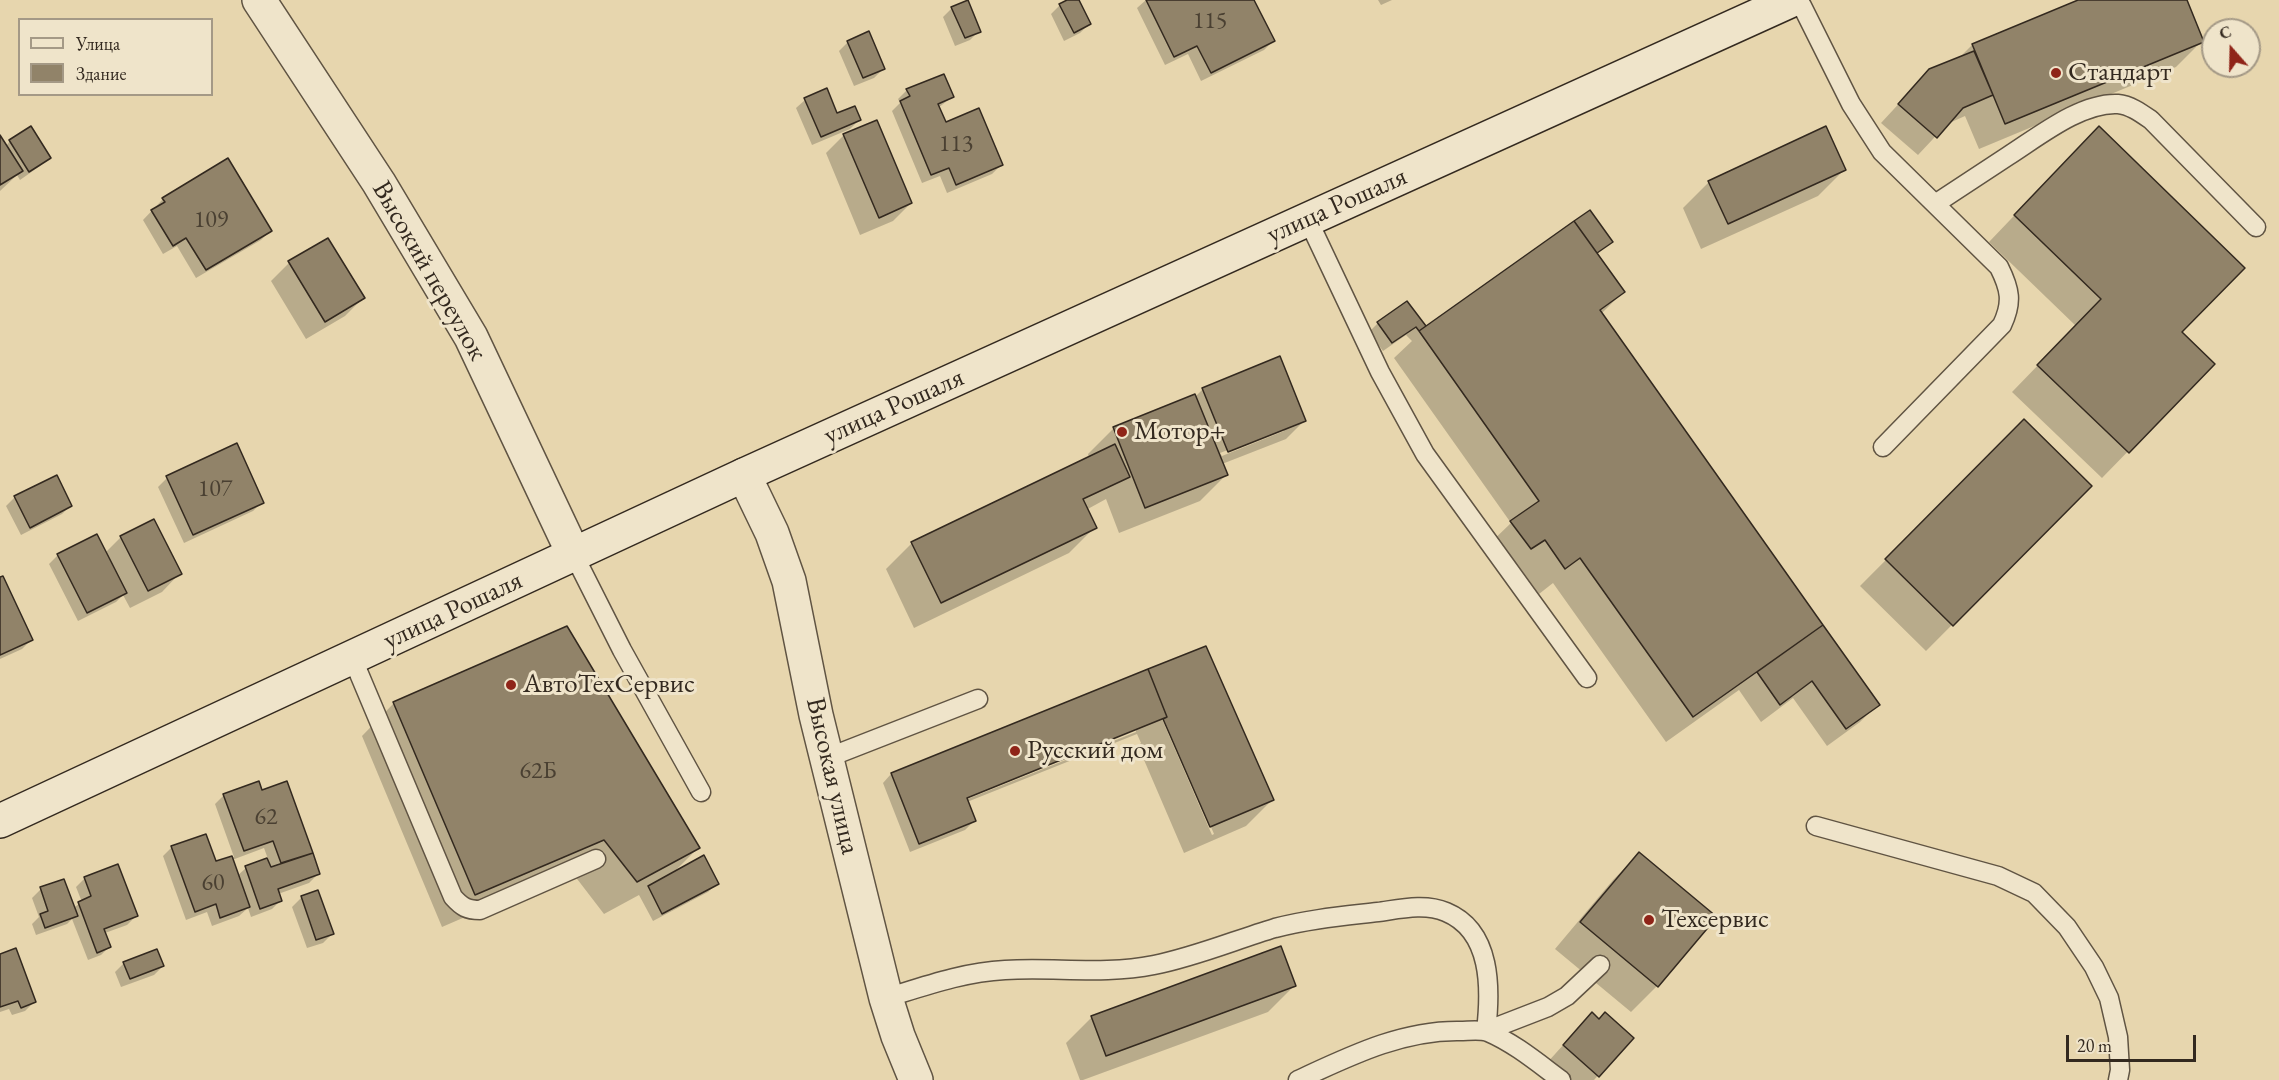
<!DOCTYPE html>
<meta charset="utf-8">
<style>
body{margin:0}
#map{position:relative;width:2279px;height:1080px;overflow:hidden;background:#e7d6ae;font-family:"EB Garamond",serif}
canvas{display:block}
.legend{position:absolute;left:18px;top:18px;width:195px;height:78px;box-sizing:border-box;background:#efe4ca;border:2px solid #a49986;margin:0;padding:8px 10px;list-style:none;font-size:18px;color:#33291f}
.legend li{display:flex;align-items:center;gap:12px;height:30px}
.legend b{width:30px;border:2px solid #a49986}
.north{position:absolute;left:2201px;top:18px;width:60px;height:60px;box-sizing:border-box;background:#efe4ca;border:2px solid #a49986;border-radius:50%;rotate:340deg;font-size:16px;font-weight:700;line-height:24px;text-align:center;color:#33291f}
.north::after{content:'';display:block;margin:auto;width:21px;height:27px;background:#8f2418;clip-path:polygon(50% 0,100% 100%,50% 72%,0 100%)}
.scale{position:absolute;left:2066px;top:1035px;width:130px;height:27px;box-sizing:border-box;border:3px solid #33291f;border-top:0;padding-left:8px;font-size:18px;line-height:21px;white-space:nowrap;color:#33291f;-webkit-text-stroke:4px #efe4ca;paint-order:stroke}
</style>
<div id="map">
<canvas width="2279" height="1080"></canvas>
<ul class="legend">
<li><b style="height:8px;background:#efe4ca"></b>Улица</li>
<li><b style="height:16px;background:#918369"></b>Здание</li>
</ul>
<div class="north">С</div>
<div class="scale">20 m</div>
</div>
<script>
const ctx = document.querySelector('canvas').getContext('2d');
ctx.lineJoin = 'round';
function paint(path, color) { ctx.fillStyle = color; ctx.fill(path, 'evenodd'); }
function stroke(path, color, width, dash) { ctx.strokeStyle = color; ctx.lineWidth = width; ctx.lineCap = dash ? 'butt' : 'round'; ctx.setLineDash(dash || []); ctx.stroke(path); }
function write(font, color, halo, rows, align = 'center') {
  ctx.font = font + ' "EB Garamond",serif'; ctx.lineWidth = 6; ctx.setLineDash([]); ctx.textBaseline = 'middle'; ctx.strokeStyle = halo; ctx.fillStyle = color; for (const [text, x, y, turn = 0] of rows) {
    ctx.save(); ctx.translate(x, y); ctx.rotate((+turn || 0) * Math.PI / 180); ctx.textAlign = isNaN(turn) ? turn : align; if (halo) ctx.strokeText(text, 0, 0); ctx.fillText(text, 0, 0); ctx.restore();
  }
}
const shadow = new Path2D(`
 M 1071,0 L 1078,0 L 1089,24 L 1080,33 L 1064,41 L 1051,14 L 1060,5 Z
 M 1146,0 L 1253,0 L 1273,41 L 1264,50 L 1201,81 L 1188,54 L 1165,65 L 1137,8 Z
 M 1378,0 L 1392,0 L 1381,5 Z
 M 2082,0 L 2185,0 L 2202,41 L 2176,67 L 1979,149 L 1965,116 L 1947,124 L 1918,155 L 1881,123 L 1930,70 L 1959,58 L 1972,45 Z
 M 952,8 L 979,31 L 970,40 L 955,46 L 943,17 Z
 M 848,42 L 883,69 L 874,78 L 854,86 L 839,51 Z
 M 907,90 L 952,97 L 938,108 L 945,124 L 1001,165 L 992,174 L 947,193 L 940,176 L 922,183 L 892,111 L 900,103 L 898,99 Z
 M 805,100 L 837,115 L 859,120 L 850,129 L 812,145 L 796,108 Z
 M 844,135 L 911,203 L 893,221 L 860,235 L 826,153 Z
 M 0,138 L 6,146 L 10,141 L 49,157 L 40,166 L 20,180 L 17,175 L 0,191 Z
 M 2073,154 L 2180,332 L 2213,364 L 2102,478 L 2012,392 L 2076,326 L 1989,242 Z
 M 1844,170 L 1818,196 L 1701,249 L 1683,208 L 1709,182 Z
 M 163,199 L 270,231 L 261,240 L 196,278 L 177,246 L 163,254 L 143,220 Z
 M 1590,212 L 1611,242 L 1596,255 L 1623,292 L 1601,314 L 1878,704 L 1860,722 L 1827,746 L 1793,698 L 1761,722 L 1739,690 L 1666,742 L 1553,583 L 1539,594 L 1518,565 L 1504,574 L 1485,548 L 1511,523 L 1394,358 L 1412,341 L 1406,335 L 1383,351 L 1369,332 L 1378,323 L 1424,326 L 1419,331 L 1420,332 Z
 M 327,240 L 363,298 L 345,316 L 306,339 L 271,281 L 289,263 Z
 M 1203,389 L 1304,421 L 1286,439 L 1222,464 L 1226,475 L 1200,501 L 1119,533 L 1106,499 L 1086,510 L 1095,527 L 1069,553 L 914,628 L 886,569 L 912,543 L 1089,458 L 1088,454 L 1114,428 L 1195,397 ZM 1284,428 L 1284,431 L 1222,456 L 1220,453 Z
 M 2024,421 L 2090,486 L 1926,651 L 1860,586 Z
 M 167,478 L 262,502 L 253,511 L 184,543 L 158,487 Z
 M 15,497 L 71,505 L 62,514 L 21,535 L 6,506 Z
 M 121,537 L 180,573 L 162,592 L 130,608 L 123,595 L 116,602 L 78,621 L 49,564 L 58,555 L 105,553 Z
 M 0,579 L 31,640 L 22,649 L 0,659 Z
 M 1206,648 L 1272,800 L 1246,826 L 1184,853 L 1138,746 L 1141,743 L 1137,734 L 967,802 L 974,821 L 965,830 L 910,852 L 883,783 L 891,774 ZM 1162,719 L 1165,719 L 1214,834 L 1212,835 ZM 1136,728 L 1136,732 L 960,802 L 959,800 Z
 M 394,703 L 698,848 L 673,873 L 717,884 L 708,892 L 653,921 L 639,895 L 604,914 L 571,871 L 442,927 L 362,736 Z
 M 286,782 L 318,874 L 309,883 L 278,894 L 281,900 L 272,909 L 251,917 L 248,908 L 239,916 L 212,926 L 207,912 L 186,920 L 163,856 L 172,847 L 215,863 L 234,857 L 215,804 L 224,795 L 261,792 ZM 264,848 L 268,859 L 246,868 L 237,876 L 232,860 Z
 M 1639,854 L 1657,986 L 1631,1012 L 1555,949 L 1613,880 Z
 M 85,878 L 136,916 L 127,925 L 105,933 L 110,946 L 101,955 L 88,960 L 72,919 L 67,924 L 36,935 L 32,924 L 39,917 L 32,898 L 41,889 L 63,880 L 73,908 L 82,902 L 76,887 Z
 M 317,892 L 332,934 L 323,943 L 307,948 L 292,907 L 301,898 Z
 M 0,956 L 34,1002 L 25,1011 L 12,1015 L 9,1009 L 0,1012 Z
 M 124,963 L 163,966 L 154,975 L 121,987 L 115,972 Z
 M 1294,986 L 1268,1012 L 1083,1080 L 1080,1080 L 1066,1043 L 1092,1017 Z
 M 1574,1033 L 1632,1038 L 1594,1080 L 1565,1080 L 1546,1064 Z`);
const building = new Path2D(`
 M 968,0 L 981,32 L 965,38 L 951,7 Z
 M 1067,0 L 1079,0 L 1091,24 L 1074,33 L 1059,4 Z
 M 1146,0 L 1254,0 L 1275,41 L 1211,73 L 1197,46 L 1174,57 Z
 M 2078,0 L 2187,0 L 2204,42 L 2005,124 L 1972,44 Z
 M 869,31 L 885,69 L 863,78 L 847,41 Z
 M 1974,51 L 1993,95 L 1963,108 L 1937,138 L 1898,104 L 1929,69 Z
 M 944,74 L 954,97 L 938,104 L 946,122 L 979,108 L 1003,165 L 956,185 L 949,168 L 931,175 L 900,101 L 910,96 L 906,89 Z
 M 827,88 L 837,113 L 855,106 L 861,120 L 821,137 L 804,98 Z
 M 877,120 L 912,203 L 879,218 L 843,134 Z
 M 31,126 L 51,158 L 29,172 L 9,140 Z
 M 1826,126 L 1846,170 L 1728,224 L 1708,181 Z
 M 2099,126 L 2245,268 L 2182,332 L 2215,364 L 2129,453 L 2037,365 L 2101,299 L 2014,215 Z
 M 0,135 L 23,171 L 0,185 Z
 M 228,158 L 272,231 L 206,270 L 186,238 L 173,246 L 151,210 L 165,202 L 162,198 Z
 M 1590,210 L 1613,242 L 1597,253 L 1574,221 Z
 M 1574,221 L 1625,292 L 1600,310 L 1823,625 L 1693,717 L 1580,558 L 1565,569 L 1545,540 L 1531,549 L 1510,521 L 1539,501 L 1419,331 Z
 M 328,238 L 365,298 L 325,322 L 288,261 Z
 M 1407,301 L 1426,326 L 1419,331 L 1416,327 L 1392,343 L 1377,322 Z
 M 1280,356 L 1306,421 L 1228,452 L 1202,388 Z
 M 1195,394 L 1228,475 L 1145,508 L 1113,427 Z
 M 2024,419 L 2092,486 L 1953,626 L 1885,559 Z
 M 237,443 L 264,503 L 193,535 L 166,476 Z
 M 1115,444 L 1130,477 L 1083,499 L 1097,528 L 941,603 L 911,542 Z
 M 57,475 L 72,506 L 30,528 L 14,496 Z
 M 154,519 L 182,574 L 148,591 L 120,536 Z
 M 97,534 L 127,593 L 87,613 L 57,554 Z
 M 3,576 L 33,640 L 0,655 L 0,577 Z
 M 1823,625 L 1880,705 L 1846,729 L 1812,681 L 1780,705 L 1757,672 Z
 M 567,626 L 700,848 L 637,882 L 604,840 L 475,895 L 393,702 Z
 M 1206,646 L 1274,800 L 1210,827 L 1163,719 L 1167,717 L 1148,669 Z
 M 1148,669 L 1167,717 L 967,798 L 976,821 L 919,844 L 891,773 Z
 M 259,781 L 262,790 L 287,781 L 313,853 L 281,863 L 273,841 L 244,851 L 223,794 Z
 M 206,834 L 216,861 L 232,856 L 250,907 L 220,918 L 216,904 L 195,912 L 171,846 Z
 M 1639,852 L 1717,917 L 1658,987 L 1580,922 Z
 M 313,853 L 320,874 L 278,889 L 282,901 L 260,909 L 245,866 L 267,858 L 271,867 Z
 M 704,855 L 719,884 L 662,914 L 648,886 Z
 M 118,864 L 138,916 L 104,929 L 111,947 L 97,953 L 78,902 L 91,896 L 84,877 Z
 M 64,879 L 78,916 L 45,928 L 40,914 L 48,911 L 40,887 Z
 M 318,890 L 334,934 L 316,940 L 301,896 Z
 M 1281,946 L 1296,986 L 1106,1056 L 1091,1016 Z
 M 16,948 L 36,1002 L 21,1008 L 18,1001 L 0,1007 L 0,954 Z
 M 157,949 L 164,966 L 130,979 L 123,962 Z
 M 1592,1012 L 1599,1019 L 1605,1012 L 1634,1038 L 1599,1077 L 1563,1045 Z`);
const service = new Path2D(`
 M 1799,0 L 1851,104 L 1882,152 L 1999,267 C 2010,289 2013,302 2002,325 L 1883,447
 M 1935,204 C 1959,188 1984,172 2008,156 C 2038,137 2081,102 2118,104 C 2130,105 2141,113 2151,120 L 2256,227
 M 1308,220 L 1380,372 L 1425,454 L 1587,678
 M 574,555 L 622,650 L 701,792
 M 352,657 L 453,897 C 462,907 467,910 480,910 L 596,859
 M 827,758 L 978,699
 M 1816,826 L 1998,876 L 2034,893 L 2067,927 L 2094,967 L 2109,998 L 2118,1037 L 2120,1070 L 2118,1080
 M 886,998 C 925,986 964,972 1005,970 C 1055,967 1104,975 1154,965 C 1195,957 1235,940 1275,928 C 1309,919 1344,916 1378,912 C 1400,909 1425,903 1446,912 C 1492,931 1491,989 1486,1031 L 1548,1007 L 1567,996 L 1600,965
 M 1298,1080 C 1350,1056 1402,1030 1460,1031 C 1468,1031 1480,1029 1488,1032 C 1514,1043 1538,1063 1561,1080`);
const minor = new Path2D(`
 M 259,0 L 379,183 L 471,337 L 574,555
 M 744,475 L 772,533 L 789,581 L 816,715 L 886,998 L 898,1036 L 916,1080`);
const secondary = new Path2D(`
 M 0,821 L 744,475 L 1792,0`);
const markers = [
 [2056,73,6,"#8f2418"],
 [1122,432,6,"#8f2418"],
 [511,685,6,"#8f2418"],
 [1015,751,6,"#8f2418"],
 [1649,920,6,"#8f2418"]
];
const numberNames = [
 ["115",1210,21],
 ["113",956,144],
 ["109",211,220],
 ["107",215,489],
 ["62Б",538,771],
 ["62",266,817],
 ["60",213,883]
];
const poiNames = [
 ["Стандарт",2068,73],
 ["Мотор+",1134,432],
 ["АвтоТехСервис",523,685],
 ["Русский дом",1027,751],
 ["Техсервис",1661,920]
];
const streetNames = [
 ["улица Рошаля",1337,206,-24],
 ["Высокий переулок",429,271,60],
 ["улица Рошаля",894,407,-24],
 ["улица Рошаля",453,611,-25],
 ["Высокая улица",832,776,77]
];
paint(shadow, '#0003');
paint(building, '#918369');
stroke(building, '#33291f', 1.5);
stroke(service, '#605443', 21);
stroke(minor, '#605443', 36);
stroke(secondary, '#33291f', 36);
stroke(service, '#efe4ca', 18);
stroke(minor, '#efe4ca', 33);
stroke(secondary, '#efe4ca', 33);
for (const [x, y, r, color] of markers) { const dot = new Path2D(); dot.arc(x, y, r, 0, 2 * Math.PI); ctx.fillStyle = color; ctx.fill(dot); stroke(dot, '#efe4ca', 2); }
write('24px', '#4a4032', null, numberNames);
write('27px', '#33291f', '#efe4ca', poiNames, 'left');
write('27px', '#33291f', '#efe4ca', streetNames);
</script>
